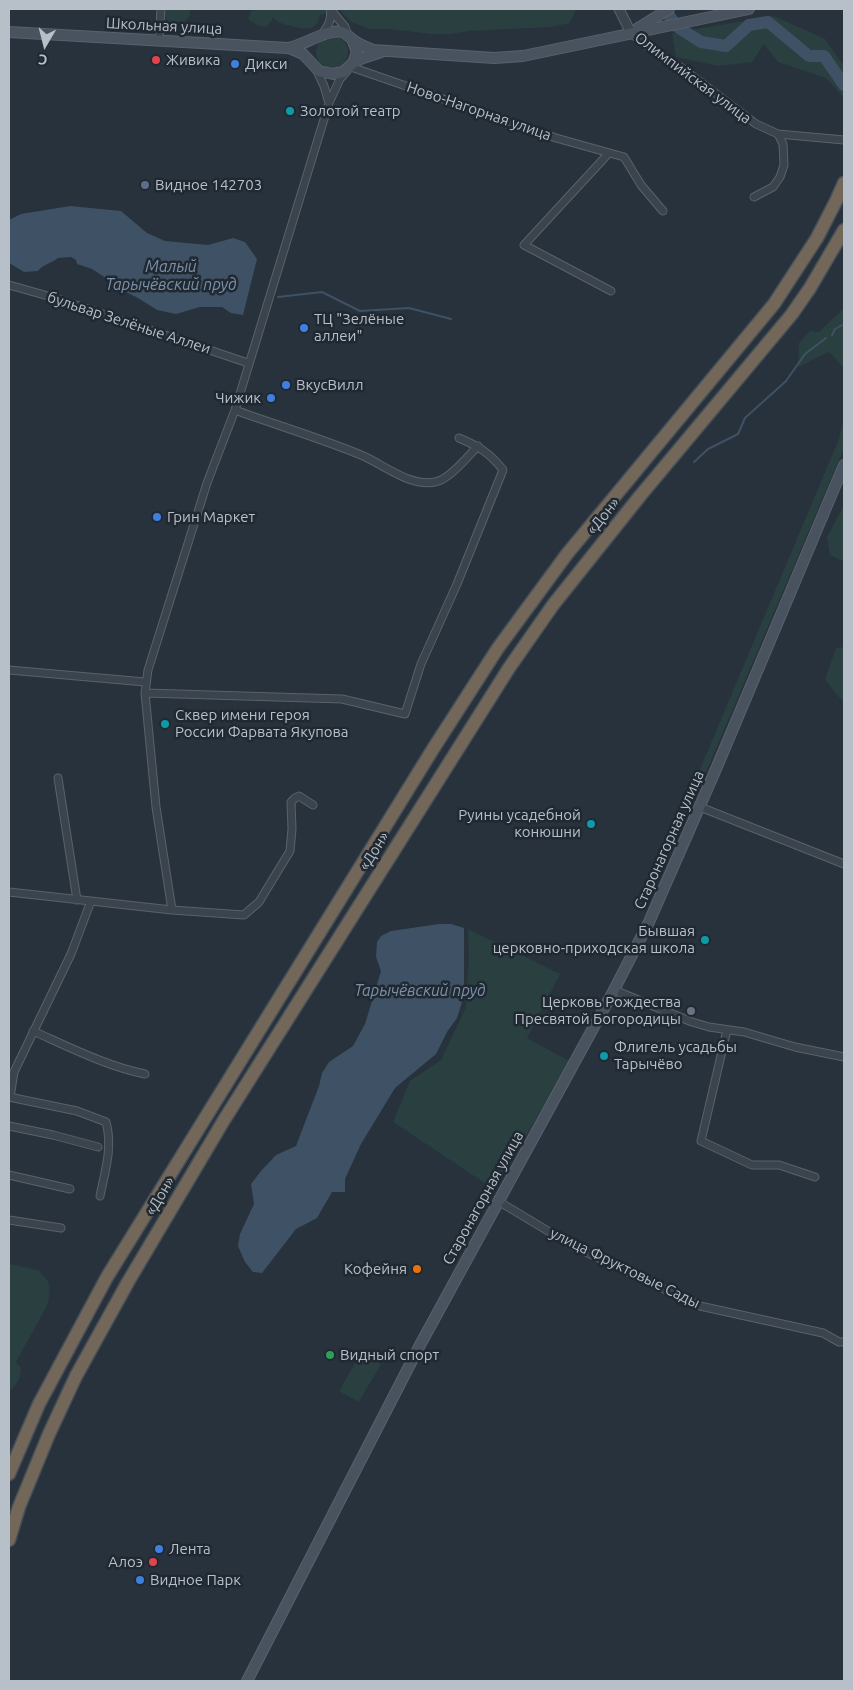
<!DOCTYPE html>
<meta charset="utf-8">
<style>
body{margin:0}
#map{position:relative;width:853px;height:1690px;overflow:hidden;background:#27323d;font-family:Ubuntu,sans-serif}
canvas{display:block}
.frame{position:absolute;inset:0;border:10px solid #b7bfc8;pointer-events:none}
.north{position:absolute;left:20px;top:20px;width:50px;height:50px;-webkit-text-stroke:4px #202932;paint-order:stroke;rotate:188deg;font-size:14px;font-weight:700;line-height:20px;text-align:center;color:#b7bfc8}
.north::after{content:'';display:block;margin:auto;width:18px;height:22px;background:#b7bfc8;clip-path:polygon(50% 0,100% 100%,50% 72%,0 100%)}
</style>
<div id="map">
<canvas width="853" height="1690"></canvas>
<div class="frame"></div>
<div class="north">С</div>
</div>
<script>
const ctx = document.querySelector('canvas').getContext('2d');
ctx.lineJoin = 'round';
function paint(path, color) { ctx.fillStyle = color; ctx.fill(path, 'evenodd'); }
function stroke(path, color, width, dash) { ctx.strokeStyle = color; ctx.lineWidth = width; ctx.lineCap = dash ? 'butt' : 'round'; ctx.setLineDash(dash || []); ctx.stroke(path); }
function write(font, color, halo, rows, align = 'center') {
  ctx.font = font + ' Ubuntu,sans-serif'; ctx.lineWidth = 5; ctx.setLineDash([]); ctx.textBaseline = 'middle'; ctx.strokeStyle = halo; ctx.fillStyle = color; for (const [text, x, y, turn = 0] of rows) {
    ctx.save(); ctx.translate(x, y); ctx.rotate((+turn || 0) * Math.PI / 180); ctx.textAlign = isNaN(turn) ? turn : align; if (halo) ctx.strokeText(text, 0, 0); ctx.fillText(text, 0, 0); ctx.restore();
  }
}
const green = new Path2D(`
 M 166,9 L 190,9 L 190,15 L 184,23 L 175,25 L 168,23 L 165,15 Z
 M 252,9 L 324,9 L 326,13 L 320,15 C 317,33 304,29 291,26 C 283,24 280,24 273,18 L 267,27 L 257,25 L 248,19 Z
 M 339,9 L 576,9 L 570,23 L 550,27 L 470,31 L 450,34 L 431,34 L 390,29 L 370,29 L 351,22 Z
 M 774,16 L 825,39 L 844,66 L 843,97 L 826,78 L 778,62 L 764,44 L 752,62 L 718,66 L 676,57 L 672,33 Z
 M316 52a16 16 0 1 1 32 0a16 16 0 1 1-32 0Z
 M 844,308 L 844,374 L 843,367 L 829,352 L 798,367 L 799,343 L 810,331 L 819,332 Z
 M 844,417 L 844,448 L 695,798 L 690,793 L 839,439 Z
 M 844,505 L 844,562 L 830,555 L 827,537 Z
 M 844,647 L 844,702 L 836,694 L 825,679 L 836,648 Z
 M 468,929 L 560,974 L 527,1038 L 569,1061 L 495,1190 L 393,1122 L 410,1081 L 441,1060 L 466,1007 L 469,957 Z
 M 9,1264 L 38,1270 L 48,1281 L 50,1289 L 48,1304 L 16,1362 L 21,1368 C 21,1378 17,1385 9,1391 Z
 M 361,1353 L 381,1364 L 359,1402 L 339,1391 Z`);
const water = new Path2D(`
 M 70,206 L 121,211 L 147,233 L 165,241 L 208,245 L 233,238 L 245,242 L 257,259 L 243,315 L 231,313 L 222,307 L 200,307 L 176,314 L 157,310 L 138,298 L 114,286 L 106,278 L 92,269 L 77,264 L 76,260 L 71,257 L 58,258 C 52,263 42,265 38,271 L 24,272 L 9,263 L 9,220 L 21,214 Z
 M 439,924 L 451,924 L 464,928 L 464,996 L 457,1018 L 447,1032 L 436,1054 L 395,1088 L 361,1144 L 345,1179 L 345,1192 L 332,1192 L 317,1218 L 296,1229 L 262,1273 L 253,1272 L 245,1262 L 238,1246 L 240,1234 L 254,1204 L 251,1184 L 261,1171 L 276,1155 L 296,1146 L 319,1086 L 322,1073 L 329,1062 L 353,1046 L 365,1024 L 381,971 L 376,957 L 377,942 L 381,936 L 391,931 Z`);
const stream = new Path2D(`
 M 278,297 L 322,292 L 360,311 L 409,308 L 451,319
 M 832,335 L 835,329 L 844,324
 M 694,462 L 708,449 L 738,434 L 745,418 L 786,381 L 805,354 L 826,338`);
const river = new Path2D(`
 M 665,9 L 676,26 L 701,42 L 726,46 L 749,25 L 768,22 L 809,56 L 824,56 L 844,85`);
const minor = new Path2D(`
 M 330,9 L 345,27 L 348,35
 M 631,33 L 648,47 L 682,68 L 756,124 L 778,134 L 783,144 L 784,165 L 780,177 L 773,187 L 754,197
 M 321,36 C 327,27 333,20 330,9
 M 159,41 L 161,9
 M 351,67 L 556,138 L 624,157 L 641,185 L 663,211
 M 316,69 L 324,86 L 329,103
 M 778,134 L 844,140
 M 608,154 L 524,245 L 611,291
 M 9,285 L 55,298 L 248,363
 M 235,410 C 276,425 320,438 361,455 C 383,464 409,487 435,482 C 449,480 468,456 478,446
 M 9,670 L 145,682
 M 145,693 L 342,699 L 405,714 L 421,664 L 457,584 L 503,470 C 490,453 478,446 459,438
 M 58,778 L 77,900
 M 700,807 L 844,864
 M 9,892 L 172,910 L 244,915 L 259,902 L 290,851 L 292,829 L 291,802 L 295,798 L 299,796 L 313,805
 M 172,910 L 156,807 L 145,693 L 148,670 L 207,483 L 235,410 L 329,103 L 340,79 L 347,71
 M 614,990 L 692,1022 L 709,1027 L 744,1032 L 795,1047 L 844,1057
 M 727,1030 L 701,1141 L 752,1165 L 779,1165 L 815,1177
 M 33,1031 C 69,1047 106,1066 145,1074
 M 9,1097 L 77,1111 L 106,1122 C 113,1147 105,1171 100,1196
 M 10,1097 L 14,1072 L 71,954 L 91,901
 M 9,1126 L 53,1135 L 98,1147
 M 9,1175 L 70,1189
 M 498,1201 L 573,1246 L 700,1306 L 823,1333 L 839,1342 L 844,1342
 M 9,1220 L 61,1228`);
const tertiary = new Path2D(`
 M 619,9 L 631,33`);
const secondary = new Path2D(`
 M 638,28 L 669,9
 M 9,32 L 288,48 C 305,45 328,28 342,32 C 346,33 348,36 352,39 C 358,44 366,47 373,50 L 494,58 L 523,56 L 749,9
 M 289,48 L 303,54 L 319,71 L 333,74 L 343,72 L 353,63 L 357,52 L 352,39
 M 353,63 L 363,58 L 381,52
 M 247,1681 L 420,1345 L 614,990 L 649,922 L 716,769 L 844,465`);
const motorway = new Path2D(`
 M 9,1474 L 39,1404 L 107,1277 L 433,749 L 498,648 L 567,554 L 774,304 L 817,238 L 836,201 L 844,183
 M 9,1540 L 19,1507 L 49,1434 L 76,1376 L 128,1282 L 224,1120 L 509,668 L 553,605 L 640,496 L 792,314 L 810,288 L 844,230`);
const markers = [
 [156,60,5,"#e0444e"],
 [235,64,5,"#3f7fe0"],
 [290,111,5,"#0f9aa8"],
 [145,185,5,"#5c6f8a"],
 [304,328,5,"#3f7fe0"],
 [286,385,5,"#3f7fe0"],
 [271,398,5,"#3f7fe0"],
 [157,517,5,"#3f7fe0"],
 [165,724,5,"#0f9aa8"],
 [591,824,5,"#0f9aa8"],
 [705,940,5,"#0f9aa8"],
 [691,1011,5,"#6b7280"],
 [604,1056,5,"#0f9aa8"],
 [417,1269,5,"#e8710a"],
 [330,1355,5,"#2e9e5b"],
 [159,1549,5,"#3f7fe0"],
 [153,1562,5,"#e0444e"],
 [140,1580,5,"#3f7fe0"]
];
const streetNames = [
 ["Школьная улица",164,26,3],
 ["Олимпийская улица",693,78,37],
 ["Ново-Нагорная улица",479,111,19],
 ["бульвар Зелёные Аллеи",129,323,18],
 ["«Дон»",603,516,-51],
 ["Старонагорная улица",669,840,-66],
 ["«Дон»",374,851,-58],
 ["«Дон»",160,1196,-59],
 ["Старонагорная улица",483,1198,-61],
 ["улица Фруктовые Сады",625,1268,26]
];
const poiNames = [
 ["Живика",166,60],
 ["Дикси",245,64],
 ["Золотой театр",300,111],
 ["Видное 142703",155,185],
 ["ТЦ \"Зелёные",314,319],
 ["аллеи\"",314,336],
 ["ВкусВилл",296,385],
 ["Чижик",261,398,"right"],
 ["Грин Маркет",167,517],
 ["Сквер имени героя",175,715],
 ["России Фарвата Якупова",175,732],
 ["Руины усадебной",581,815,"right"],
 ["конюшни",581,832,"right"],
 ["Бывшая",695,931,"right"],
 ["церковно-приходская школа",695,948,"right"],
 ["Церковь Рождества",681,1002,"right"],
 ["Пресвятой Богородицы",681,1019,"right"],
 ["Флигель усадьбы",614,1047],
 ["Тарычёво",614,1064],
 ["Кофейня",407,1269,"right"],
 ["Видный спорт",340,1355],
 ["Лента",169,1549],
 ["Алоэ",143,1562,"right"],
 ["Видное Парк",150,1580]
];
const waterNames = [
 ["Малый",171,267],
 ["Тарычёвский пруд",171,285],
 ["Тарычёвский пруд",420,991]
];
paint(green, '#2a3f3f');
paint(water, '#3f5164');
stroke(stream, '#3f5164', 2);
stroke(river, '#3f5164', 12);
stroke(minor, '#59626b', 9);
stroke(tertiary, '#59626b', 11);
stroke(secondary, '#59626b', 12);
stroke(motorway, '#464f58', 15);
stroke(minor, '#3b444d', 7);
stroke(tertiary, '#3b444d', 9);
stroke(secondary, '#495360', 10);
stroke(motorway, '#736759', 12);
for (const [x, y, r, color] of markers) { const dot = new Path2D(); dot.arc(x, y, r, 0, 2 * Math.PI); ctx.fillStyle = color; ctx.fill(dot); stroke(dot, '#202932', 2); }
write('15px', '#b7bfc8', '#202932', streetNames);
write('15px', '#b7bfc8', '#202932', poiNames, 'left');
write('italic 16px', '#7b91a9', '#202932', waterNames);
</script>
